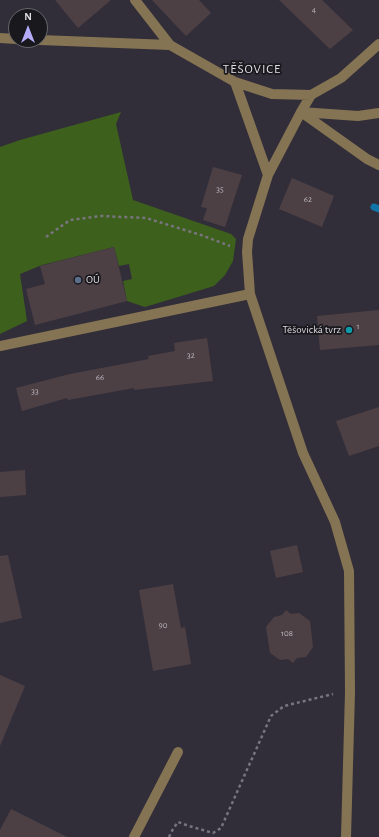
<!DOCTYPE html>
<meta charset="utf-8">
<style>
body{margin:0}
#map{position:relative;width:379px;height:837px;overflow:hidden;background:#322e39;font-family:"Alegreya Sans",sans-serif}
canvas{display:block}
.north{position:absolute;left:8px;top:8px;width:40px;height:40px;box-sizing:border-box;background:#19181c;border:1px solid #68666c;border-radius:50%;rotate:0deg;font-size:11px;font-weight:700;line-height:16px;text-align:center;color:#dfdce3}
.north::after{content:'';display:block;margin:auto;width:14px;height:18px;background:#b4acf9;clip-path:polygon(50% 0,100% 100%,50% 72%,0 100%)}
</style>
<div id="map">
<canvas width="379" height="837"></canvas>
<div class="north">N</div>
</div>
<script>
const ctx = document.querySelector('canvas').getContext('2d');
ctx.lineJoin = 'round';
function paint(path, color) { ctx.fillStyle = color; ctx.fill(path, 'evenodd'); }
function stroke(path, color, width, dash) { ctx.strokeStyle = color; ctx.lineWidth = width; ctx.lineCap = dash ? 'butt' : 'round'; ctx.setLineDash(dash || []); ctx.stroke(path); }
function write(font, color, halo, rows, align = 'center') {
  ctx.font = font + ' "Alegreya Sans",sans-serif'; ctx.lineWidth = 3.5; ctx.setLineDash([]); ctx.textBaseline = 'middle'; ctx.strokeStyle = halo; ctx.fillStyle = color; for (const [text, x, y, turn = 0] of rows) {
    ctx.save(); ctx.translate(x, y); ctx.rotate((+turn || 0) * Math.PI / 180); ctx.textAlign = isNaN(turn) ? turn : align; if (halo) ctx.strokeText(text, 0, 0); ctx.fillText(text, 0, 0); ctx.restore();
  }
}
const green = new Path2D(`
 M 121,112 L 116,124 L 133,200 L 231,234 L 236,239 L 233,261 L 225,275 L 214,286 L 145,307 L 127,301 L 123,281 L 132,279 L 129,264 L 119,266 L 114,247 L 42,265 L 20,274 L 27,321 L 0,334 L 0,147 L 20,140 Z`);
const stream = new Path2D(`
 M 374,207 L 379,209`);
const building = new Path2D(`
 M 55,0 L 111,0 L 78,28 Z
 M 152,0 L 199,0 L 211,13 L 186,36 Z
 M 279,0 L 322,0 L 353,30 L 330,49 Z
 M 213,167 L 242,175 L 225,227 L 203,220 L 207,208 L 201,207 Z
 M 292,178 L 334,196 L 322,227 L 279,209 Z
 M 114,247 L 127,301 L 35,325 L 26,289 L 45,284 L 40,266 Z
 M 379,310 L 379,345 L 320,350 L 317,316 Z
 M 207,338 L 213,381 L 134,390 L 134,388 L 68,400 L 67,398 L 22,411 L 16,388 L 70,374 L 149,359 L 148,356 L 175,351 L 174,343 Z
 M 379,407 L 379,446 L 349,456 L 336,421 Z
 M 25,470 L 26,495 L 0,497 L 0,472 Z
 M 297,545 L 303,572 L 276,578 L 270,551 Z
 M 8,555 L 22,618 L 0,623 L 0,556 Z
 M 173,584 L 181,628 L 185,627 L 191,664 L 153,671 L 139,590 Z
 M 286,610 L 291,614 L 299,613 L 310,621 L 313,647 L 306,657 L 297,658 L 293,663 L 288,659 L 280,660 L 270,653 L 266,627 L 274,617 L 282,615 Z
 M 0,675 L 25,686 L 0,746 Z
 M 11,809 L 67,837 L 0,837 L 0,830 Z`);
const path = new Path2D(`
 M 46,237 L 70,220 L 101,216 L 146,218 L 201,235 L 230,246
 M 169,837 L 173,829 L 178,822 L 189,826 L 213,833 L 221,828 L 271,716 L 284,706 L 333,694`);
const minor = new Path2D(`
 M 135,0 L 170,45 L 235,82 L 272,94 L 311,95
 M 0,38 L 16,39
 M 40,40 L 170,45
 M 235,82 L 268,175
 M 301,112 L 367,159 L 379,165
 M 301,112 L 358,116 L 379,113
 M 0,346 L 250,294
 M 134,837 L 178,752
 M 346,837 L 350,692 L 349,571 L 335,522 L 303,453 L 250,294 L 247,252 L 248,239 L 268,175 L 301,112 L 311,95 L 341,78 L 379,44`);
const markers = [
 [78,280,4,"#5c6f8a"],
 [349,330,4,"#0f9aa8"]
];
const numberNames = [
 ["4",314,9],
 ["35",220,189],
 ["62",308,199],
 ["1",358,326],
 ["32",191,355],
 ["66",100,377],
 ["33",35,391],
 ["90",163,625],
 ["108",287,633]
];
const poiNames = [
 ["OÚ",86,280],
 ["Těšovická tvrz",341,330,"right"]
];
const quarterNames = [
 ["TĚŠOVICE",252,69]
];
paint(green, '#3d601c');
stroke(stream, '#1175a8', 7);
paint(building, '#4d4045');
stroke(path, '#79757f', 2.5, [3, 3]);
stroke(minor, '#857453', 10);
for (const [x, y, r, color] of markers) { const dot = new Path2D(); dot.arc(x, y, r, 0, 2 * Math.PI); ctx.fillStyle = color; ctx.fill(dot); stroke(dot, '#19181c', 1.5); }
write('9px', '#bab5bc', null, numberNames);
write('11px', '#dfdce3', '#19181c', poiNames, 'left');
ctx.letterSpacing = '1px';
write('13px', '#dfdce3', '#19181c', quarterNames);
ctx.letterSpacing = '0px';
</script>
